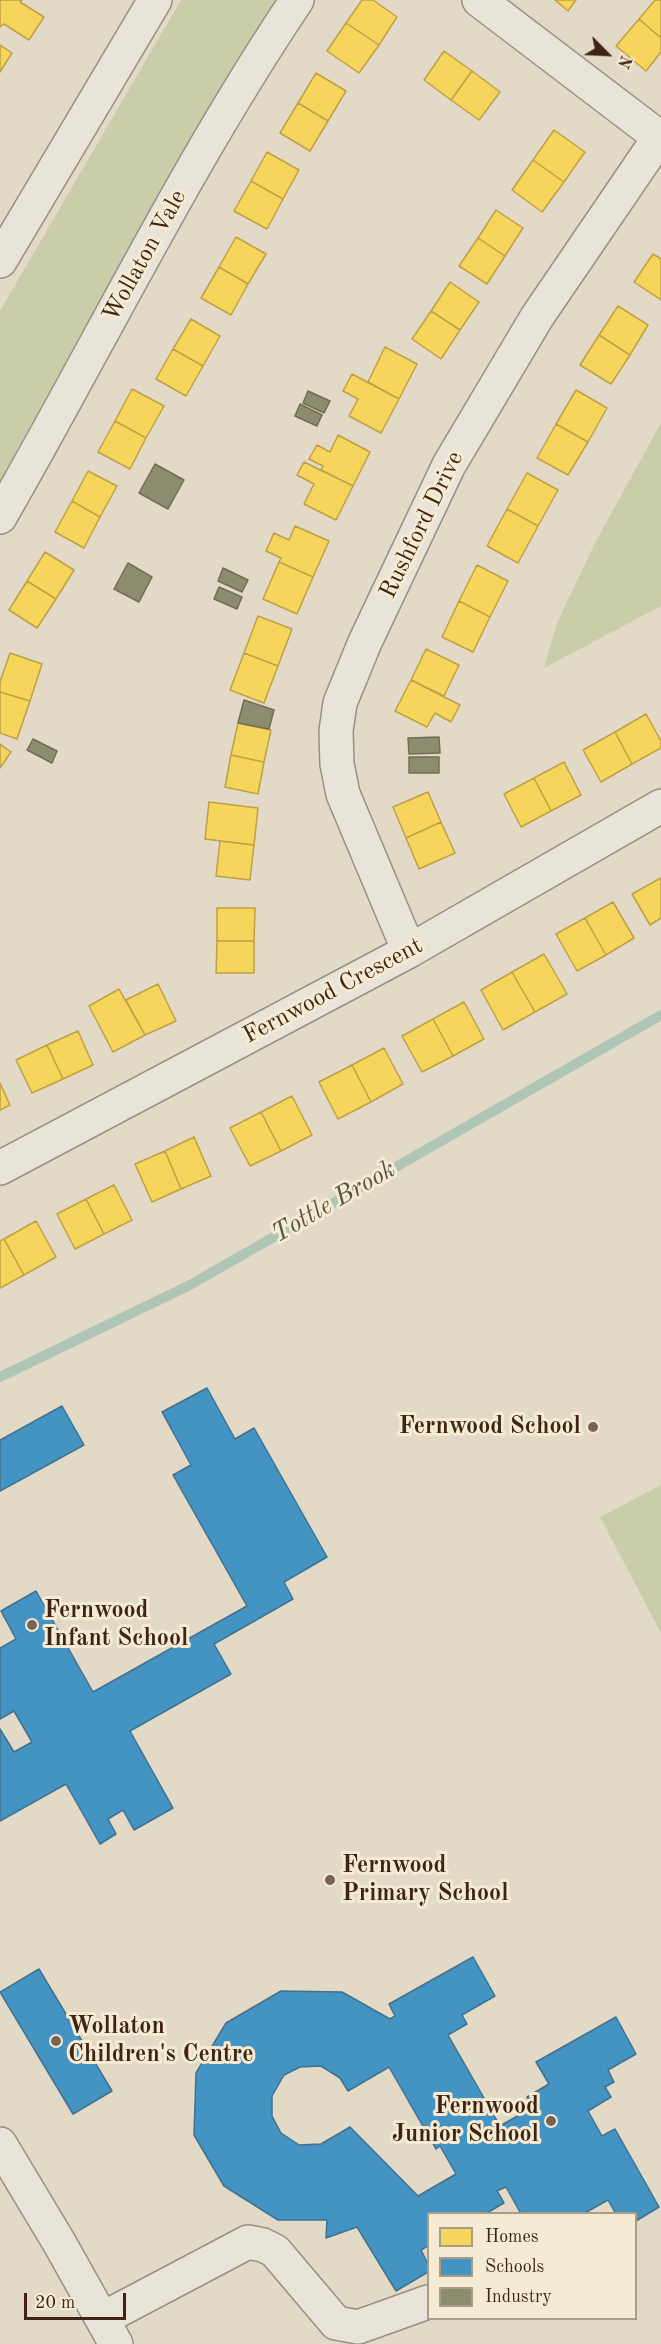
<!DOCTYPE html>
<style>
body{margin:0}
#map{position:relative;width:661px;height:2344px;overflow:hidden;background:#e2dac6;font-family:"Old Standard TT",serif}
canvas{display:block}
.legend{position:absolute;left:427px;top:2212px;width:210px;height:108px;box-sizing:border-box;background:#f4ebd2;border:2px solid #ac9b86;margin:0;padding:8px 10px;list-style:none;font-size:18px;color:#3f2313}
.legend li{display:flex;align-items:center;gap:12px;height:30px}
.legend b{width:30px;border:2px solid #ac9b86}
.north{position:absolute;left:577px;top:24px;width:60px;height:60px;-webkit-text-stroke:4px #f4ebd2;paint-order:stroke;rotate:114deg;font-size:16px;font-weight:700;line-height:24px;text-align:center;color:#3f2313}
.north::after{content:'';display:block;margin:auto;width:21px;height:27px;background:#3f2313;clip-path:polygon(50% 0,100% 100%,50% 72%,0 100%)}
.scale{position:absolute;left:24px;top:2293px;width:102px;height:27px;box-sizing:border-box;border:3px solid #3f2313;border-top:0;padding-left:8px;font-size:18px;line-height:21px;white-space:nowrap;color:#3f2313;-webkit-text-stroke:4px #f4ebd2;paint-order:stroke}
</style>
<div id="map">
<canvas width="661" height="2344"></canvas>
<ul class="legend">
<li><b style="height:16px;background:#f6d55c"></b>Homes</li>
<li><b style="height:16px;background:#4393c3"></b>Schools</li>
<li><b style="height:16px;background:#8c8c6e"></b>Industry</li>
</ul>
<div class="north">N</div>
<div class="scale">20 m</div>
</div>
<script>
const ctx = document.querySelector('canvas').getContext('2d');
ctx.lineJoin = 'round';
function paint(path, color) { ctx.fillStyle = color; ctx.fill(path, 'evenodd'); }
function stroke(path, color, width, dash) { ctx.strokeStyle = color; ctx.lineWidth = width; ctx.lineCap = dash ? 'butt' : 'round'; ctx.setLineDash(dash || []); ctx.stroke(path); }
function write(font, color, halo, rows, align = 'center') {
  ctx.font = font + ' "Old Standard TT",serif'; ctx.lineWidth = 6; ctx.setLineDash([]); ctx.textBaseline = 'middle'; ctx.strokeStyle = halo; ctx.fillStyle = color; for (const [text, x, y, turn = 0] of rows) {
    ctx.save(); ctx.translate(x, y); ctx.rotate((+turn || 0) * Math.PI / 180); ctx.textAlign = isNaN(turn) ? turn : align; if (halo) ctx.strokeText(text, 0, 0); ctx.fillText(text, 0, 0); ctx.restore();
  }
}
const green = new Path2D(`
 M 181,0 L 279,0 L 0,486 L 0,311 Z
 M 661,423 L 661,606 L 544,668 L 557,623 L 596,541 Z
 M 661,1485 L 661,1633 L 600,1517 Z`);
const homes = new Path2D(`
 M 0,0 L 22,0 L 20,2 L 44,17 L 29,40 L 4,24 L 0,27 Z
 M 362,0 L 373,0 L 397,17 L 379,45 L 346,23 Z
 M 555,0 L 576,0 L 568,11 Z
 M 655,0 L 661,0 L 661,38 L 639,19 Z
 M 639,19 L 661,38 L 661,52 L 646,71 L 616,46 Z
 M 346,23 L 379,45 L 359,73 L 327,51 Z
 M 0,45 L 12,53 L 0,72 Z
 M 444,51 L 472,71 L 451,100 L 424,80 Z
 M 472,71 L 500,92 L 479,120 L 451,100 Z
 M 316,73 L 346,91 L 328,121 L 298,103 Z
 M 298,103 L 328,121 L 310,151 L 280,133 Z
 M 554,130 L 585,152 L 564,182 L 533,160 Z
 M 267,152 L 299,170 L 283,199 L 251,181 Z
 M 533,160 L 564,182 L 542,212 L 512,190 Z
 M 251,181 L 283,199 L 267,229 L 234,211 Z
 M 496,210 L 523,228 L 505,256 L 478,238 Z
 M 236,237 L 266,254 L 248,284 L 219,267 Z
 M 478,238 L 505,256 L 487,284 L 459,266 Z
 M 653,254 L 661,259 L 661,300 L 634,282 Z
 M 219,267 L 248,284 L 231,315 L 201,298 Z
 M 450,282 L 479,302 L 460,330 L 431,311 Z
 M 618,306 L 648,325 L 630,355 L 599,335 Z
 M 431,311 L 460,330 L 441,359 L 412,339 Z
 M 191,319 L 220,336 L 203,366 L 173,349 Z
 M 599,335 L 630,355 L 611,384 L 580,365 Z
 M 385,347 L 417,364 L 399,399 L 368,382 Z
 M 173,349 L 203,366 L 186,396 L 156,379 Z
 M 352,374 L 399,399 L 381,433 L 349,416 L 358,399 L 343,391 Z
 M 132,389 L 164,406 L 146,438 L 115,421 Z
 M 576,390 L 607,408 L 588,442 L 556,424 Z
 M 115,421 L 146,438 L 130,469 L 98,452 Z
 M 556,424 L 588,442 L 568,475 L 537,458 Z
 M 338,435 L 370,452 L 353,486 L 321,470 L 323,466 L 309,459 L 317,445 L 330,452 Z
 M 304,462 L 353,486 L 336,520 L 304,504 L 314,484 L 297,475 Z
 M 88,471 L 117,486 L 100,517 L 72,501 Z
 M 527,473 L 558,490 L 538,526 L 507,509 Z
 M 72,501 L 100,517 L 84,548 L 55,532 Z
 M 507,509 L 538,526 L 518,563 L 487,546 Z
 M 295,526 L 329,541 L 313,577 L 279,562 L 281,558 L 266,551 L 274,533 L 289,540 Z
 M 45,552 L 74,570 L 56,599 L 27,581 Z
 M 279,562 L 313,577 L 297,614 L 263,599 Z
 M 477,565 L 508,581 L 490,617 L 459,601 Z
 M 27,581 L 56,599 L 37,628 L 9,610 Z
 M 459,601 L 490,617 L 473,652 L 442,637 Z
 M 258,616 L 292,629 L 278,666 L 244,653 Z
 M 426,649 L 459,665 L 444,696 L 411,680 Z
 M 10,653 L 42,664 L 30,701 L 0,692 L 0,682 Z
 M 244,653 L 278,666 L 264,703 L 230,690 Z
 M 411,680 L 460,705 L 451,722 L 435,713 L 427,727 L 395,711 Z
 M 0,692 L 30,701 L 17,739 L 0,733 Z
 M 646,714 L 661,741 L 661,748 L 632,764 L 615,732 Z
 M 238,723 L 271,730 L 264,762 L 231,755 Z
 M 615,732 L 632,764 L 601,782 L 583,750 Z
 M 0,744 L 11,752 L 0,768 Z
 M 231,755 L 264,762 L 258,794 L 225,787 Z
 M 564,762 L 581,795 L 551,811 L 534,778 Z
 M 534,778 L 551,811 L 521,827 L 504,794 Z
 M 428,792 L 441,822 L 406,838 L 393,807 Z
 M 209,802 L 258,808 L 254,845 L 205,839 Z
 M 441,822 L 455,853 L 419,869 L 406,838 Z
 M 220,841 L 254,845 L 250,880 L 216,876 Z
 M 661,878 L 661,918 L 650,925 L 632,894 Z
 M 613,902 L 634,938 L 606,955 L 585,918 Z
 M 217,908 L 255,908 L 254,941 L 217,941 Z
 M 585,918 L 606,955 L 577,971 L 556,934 Z
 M 217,941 L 254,941 L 254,973 L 216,973 Z
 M 544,954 L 567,994 L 535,1012 L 512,972 Z
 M 512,972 L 535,1012 L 503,1030 L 481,990 Z
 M 158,984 L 176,1021 L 145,1035 L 126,1000 Z
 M 119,989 L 145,1035 L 113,1052 L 89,1006 Z
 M 464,1002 L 484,1039 L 453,1056 L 433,1019 Z
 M 433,1019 L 453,1056 L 422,1072 L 402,1036 Z
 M 78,1031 L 93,1065 L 63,1079 L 47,1045 Z
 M 47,1045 L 63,1079 L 32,1093 L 16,1060 Z
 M 384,1048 L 403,1084 L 371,1102 L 352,1065 Z
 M 352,1065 L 371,1102 L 338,1119 L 319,1082 Z
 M 0,1083 L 10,1105 L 0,1110 Z
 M 292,1096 L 312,1135 L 281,1151 L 261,1112 Z
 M 261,1112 L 281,1151 L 250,1166 L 230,1128 Z
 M 194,1137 L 211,1176 L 181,1189 L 165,1151 Z
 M 165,1151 L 181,1189 L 152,1202 L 135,1164 Z
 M 114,1185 L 132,1220 L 104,1234 L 86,1199 Z
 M 86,1199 L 104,1234 L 75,1249 L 57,1214 Z
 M 36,1221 L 56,1257 L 24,1275 L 4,1239 Z
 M 4,1239 L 24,1275 L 0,1288 L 0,1241 Z`);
const schools = new Path2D(`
 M 207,1388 L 235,1439 L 254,1428 L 327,1557 L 284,1582 L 293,1599 L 214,1644 L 231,1674 L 130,1731 L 173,1808 L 134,1830 L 123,1810 L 108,1819 L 116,1834 L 100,1844 L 66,1784 L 0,1821 L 0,1729 L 14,1752 L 32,1742 L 14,1711 L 0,1719 L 0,1648 L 16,1639 L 1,1611 L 36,1591 L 93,1692 L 247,1606 L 173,1475 L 191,1465 L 162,1412 Z
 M 62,1406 L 84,1445 L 0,1491 L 0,1440 Z
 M 473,1957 L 495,1996 L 462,2015 L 467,2024 L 448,2035 L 500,2126 L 533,2107 L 527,2097 L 549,2084 L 536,2062 L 616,2017 L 636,2054 L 608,2070 L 614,2082 L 605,2087 L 611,2097 L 588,2111 L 602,2136 L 615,2129 L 659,2207 L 636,2221 L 636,2214 L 616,2214 L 608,2200 L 583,2214 L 521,2214 L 506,2187 L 497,2191 L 504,2203 L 485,2214 L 428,2214 L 428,2246 L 421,2250 L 428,2264 L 428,2272 L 396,2291 L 357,2227 L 326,2238 L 327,2220 L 278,2220 L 224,2186 L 194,2135 L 196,2073 L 226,2023 L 281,1991 L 342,1992 L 390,2019 L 395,2016 L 389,2004 ZM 321,2066 L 340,2078 L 348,2091 L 389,2067 L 436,2149 L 440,2146 L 456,2174 L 418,2196 L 350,2127 L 321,2144 L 299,2145 L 281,2133 L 272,2116 L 272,2096 L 284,2075 L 300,2067 Z
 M 39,1969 L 112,2091 L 73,2114 L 0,1992 Z`);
const industry = new Path2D(`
 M 308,391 L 330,401 L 324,413 L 303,403 Z
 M 300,404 L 322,415 L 317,426 L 295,416 Z
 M 155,464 L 184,480 L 168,509 L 139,493 Z
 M 128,563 L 152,577 L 139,602 L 114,589 Z
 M 223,568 L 248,580 L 242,592 L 218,581 Z
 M 219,587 L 242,597 L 237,609 L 214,599 Z
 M 244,700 L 274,710 L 269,729 L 238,723 Z
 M 439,737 L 440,753 L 409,754 L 408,738 Z
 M 33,739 L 57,751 L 52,763 L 27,750 Z
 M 409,757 L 439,757 L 439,773 L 409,773 Z`);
const stream = new Path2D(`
 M 0,1377 L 190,1285 L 661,1015`);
const minor = new Path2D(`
 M 479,0 L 659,137
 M 0,261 L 155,0
 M 0,517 C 99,345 186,165 297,0
 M 409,951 L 343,794 L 337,764 L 336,731 L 340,703 L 365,642 L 449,465 L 537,317 L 661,135
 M 0,1168 L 409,951 L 661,806
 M 0,2144 L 60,2244 L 116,2344
 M 102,2319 L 248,2242 L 263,2245 L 275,2251 L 336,2323 L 358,2327 L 428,2302`);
const markers = [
 [593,1427,6,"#786352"],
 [32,1625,6,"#786352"],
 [330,1880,6,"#786352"],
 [56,2041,6,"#786352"],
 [551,2121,6,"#786352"]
];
const streetNames = [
 ["Wollaton Vale",145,256,-61],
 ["Rushford Drive",422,525,-64],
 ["Fernwood Crescent",333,991,-28]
];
const poiNames = [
 ["Fernwood School",581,1427,"right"],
 ["Fernwood",44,1611],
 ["Infant School",44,1639],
 ["Fernwood",342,1866],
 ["Primary School",342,1894],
 ["Wollaton",68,2027],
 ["Children's Centre",68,2055],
 ["Fernwood",539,2107,"right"],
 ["Junior School",539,2135,"right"]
];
const waterNames = [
 ["Tottle Brook",334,1202,-30]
];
paint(green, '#cacda9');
paint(homes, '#f6d55c');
stroke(homes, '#bfa046', 1.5);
paint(schools, '#4393c3');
stroke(schools, '#42718e', 1.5);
paint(industry, '#8c8c6e');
stroke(industry, '#756c53', 1.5);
stroke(stream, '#afc6b7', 10);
stroke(minor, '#989083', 36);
stroke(minor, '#e8e4da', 33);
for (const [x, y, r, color] of markers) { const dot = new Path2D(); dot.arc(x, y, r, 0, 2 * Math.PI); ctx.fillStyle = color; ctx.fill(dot); stroke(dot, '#f4ebd2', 2); }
write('24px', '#3f2313', '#f4ebd2', streetNames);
write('bold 24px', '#3f2313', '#f4ebd2', poiNames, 'left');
write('italic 26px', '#5a5142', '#f4ebd2', waterNames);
</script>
